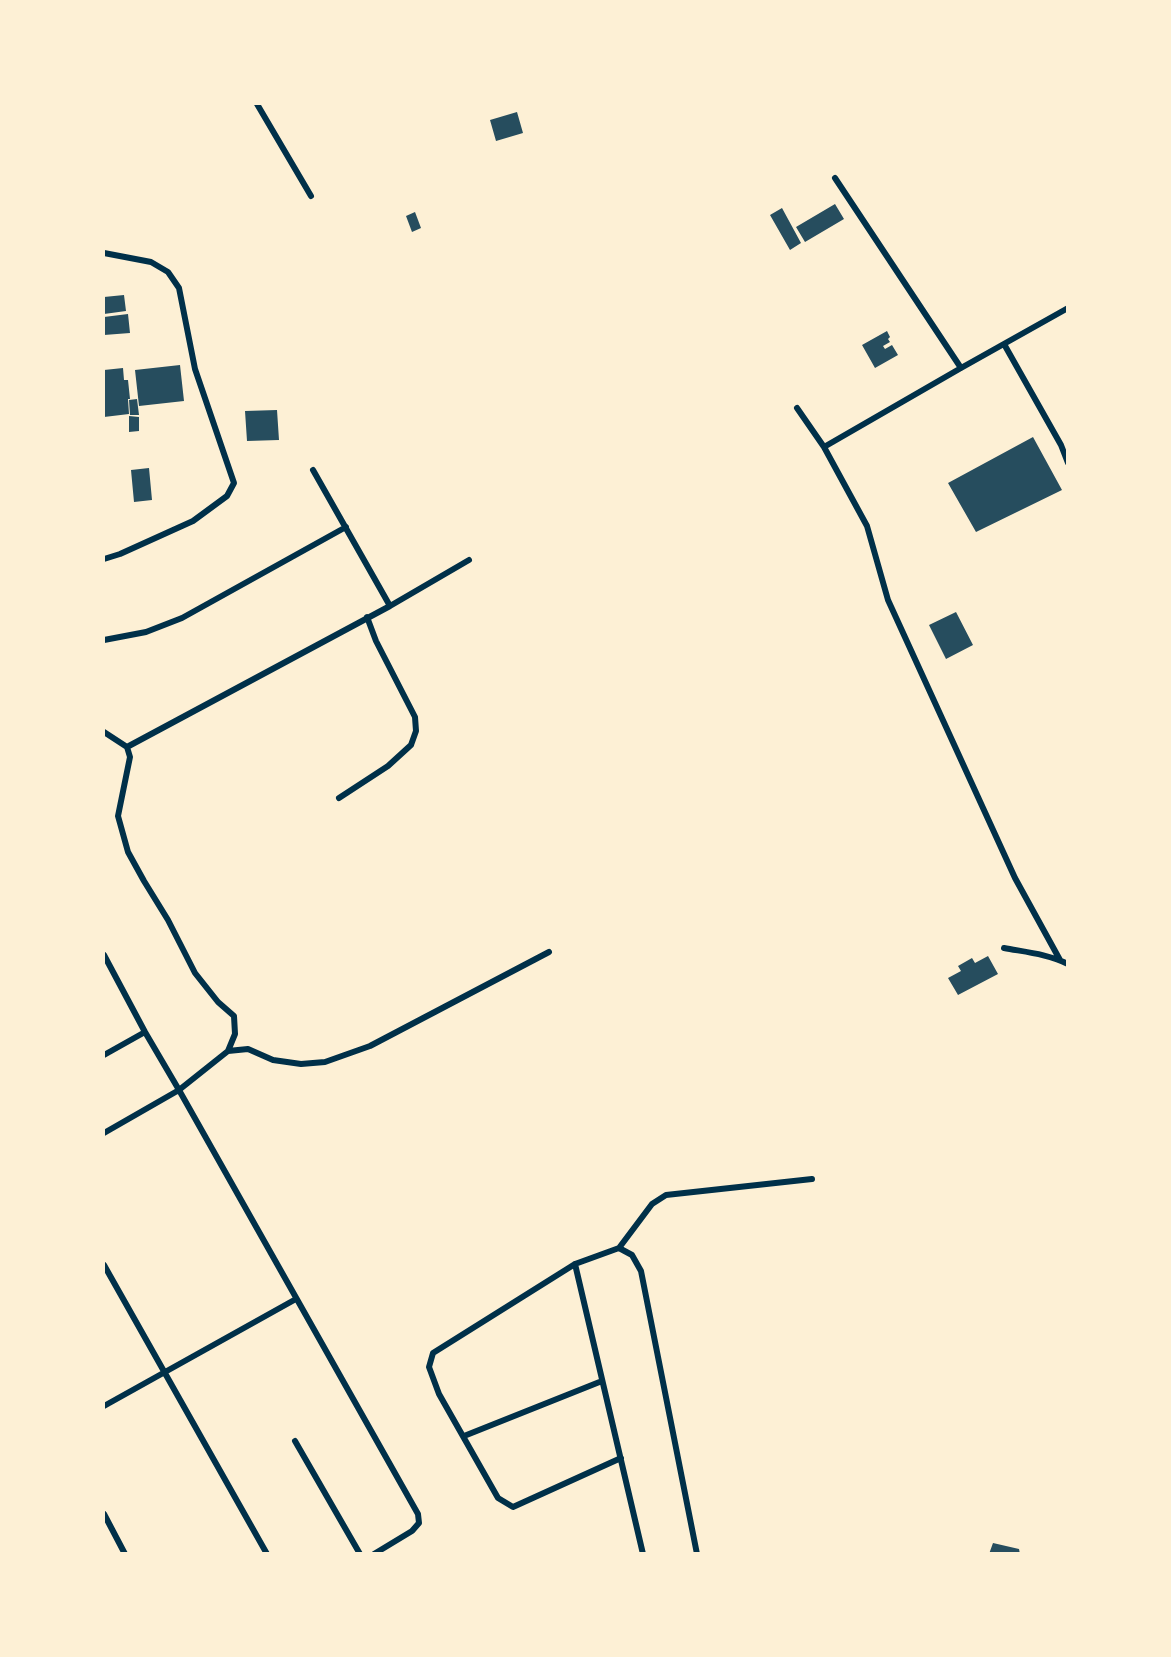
<!DOCTYPE html>
<style>
body{margin:0}
#map{position:relative;width:1171px;height:1657px;overflow:hidden;background:#fdf0d5;font-family:"Fira Sans Condensed",sans-serif}
canvas{display:block}
.frame{position:absolute;inset:0;border:105px solid #fdf0d5;pointer-events:none}
</style>
<div id="map">
<canvas width="1171" height="1657"></canvas>
<div class="frame"></div>
</div>
<script>
const ctx = document.querySelector('canvas').getContext('2d');
ctx.lineJoin = 'round';
function paint(path, color) { ctx.fillStyle = color; ctx.fill(path, 'evenodd'); }
function stroke(path, color, width, dash) { ctx.strokeStyle = color; ctx.lineWidth = width; ctx.lineCap = dash ? 'butt' : 'round'; ctx.setLineDash(dash || []); ctx.stroke(path); }
const building = new Path2D(`
 M 517,112 L 523,133 L 496,141 L 490,120 Z
 M 835,204 L 844,219 L 805,242 L 796,227 Z
 M 782,208 L 801,243 L 790,250 L 770,215 Z
 M 415,212 L 421,228 L 412,232 L 406,216 Z
 M 124,295 L 126,311 L 104,314 L 104,297 Z
 M 128,314 L 130,333 L 104,335 L 104,317 Z
 M 887,331 L 890,337 L 888,339 L 890,342 L 883,346 L 885,349 L 892,345 L 898,355 L 875,368 L 862,345 Z
 M 180,365 L 184,401 L 139,406 L 135,370 Z
 M 123,368 L 124,380 L 128,380 L 130,399 L 128,399 L 129,414 L 104,417 L 104,370 Z
 M 137,399 L 139,415 L 130,415 L 129,400 Z
 M 277,410 L 279,440 L 247,441 L 245,411 Z
 M 129,416 L 139,417 L 139,431 L 129,432 Z
 M 1033,437 L 1062,490 L 976,532 L 948,483 Z
 M 149,468 L 152,500 L 134,502 L 131,470 Z
 M 956,612 L 973,645 L 946,659 L 929,625 Z
 M 988,956 L 998,974 L 958,995 L 948,978 L 961,971 L 958,966 L 972,958 L 975,963 Z
 M 993,1543 L 1019,1549 L 1020,1554 L 989,1554 Z`);
const minor = new Path2D(`
 M 257,104 L 311,196
 M 835,178 L 961,368
 M 104,253 L 151,262 L 168,272 L 179,288 L 195,369 L 234,483 L 227,496 L 193,521 L 120,554 L 104,559
 M 1004,344 L 1061,445 L 1068,463
 M 797,408 L 824,447 L 867,526 L 888,600 L 1015,878 L 1060,960
 M 824,447 L 961,368 L 1068,308
 M 313,470 L 390,606
 M 104,640 L 146,632 L 182,618 L 346,527
 M 104,732 L 127,747 L 130,757 L 118,816 L 128,852 L 144,881 L 168,920 L 195,973 L 218,1002 L 234,1016 L 235,1034 L 228,1051 L 179,1090 L 104,1133
 M 127,747 L 390,606 L 469,560
 M 339,798 L 388,766 L 411,745 L 416,731 L 415,717 L 376,641 L 367,617
 M 1004,948 C 1025,952 1048,954 1068,964
 M 104,955 L 145,1032 L 179,1090 L 418,1514 L 419,1523 L 412,1531 L 374,1554
 M 228,1051 L 248,1049 L 273,1060 L 301,1064 L 325,1062 L 370,1046 L 549,952
 M 104,1055 L 145,1032
 M 619,1248 L 652,1204 L 666,1195 L 812,1179
 M 575,1264 L 643,1554
 M 104,1265 L 267,1554
 M 104,1406 L 296,1299
 M 464,1436 L 602,1381
 M 295,1441 L 360,1554
 M 621,1458 L 513,1507 L 498,1498 L 439,1394 L 429,1367 L 433,1353 L 575,1264 L 619,1248 L 632,1255 L 641,1271 L 697,1554
 M 104,1514 L 125,1554`);
paint(building, '#264d5e');
stroke(minor, '#003049', 6);
</script>
